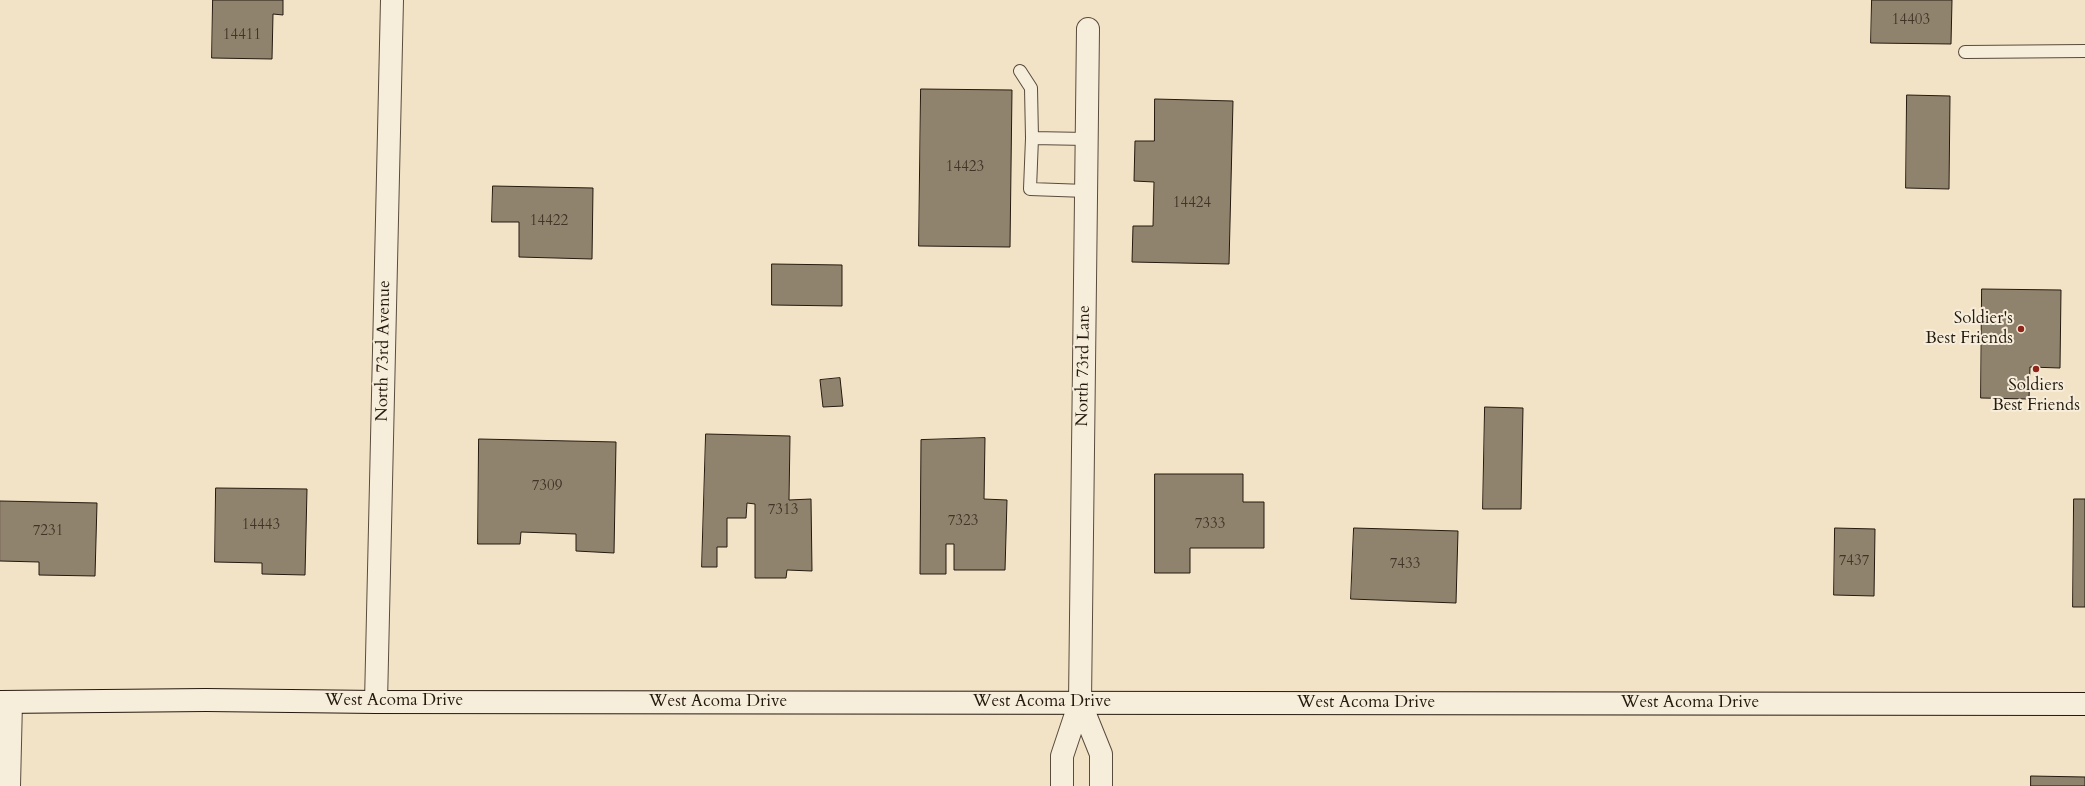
<!DOCTYPE html>
<style>
body{margin:0}
canvas{display:block;background:#f2e3c7}
</style>
<canvas width="2085" height="786"></canvas>
<script>
const ctx = document.querySelector('canvas').getContext('2d');
ctx.lineJoin = 'round';
function paint(path, color) { ctx.fillStyle = color; ctx.fill(path, 'evenodd'); }
function stroke(path, color, width, dash) { ctx.strokeStyle = color; ctx.lineWidth = width; ctx.lineCap = dash ? 'butt' : 'round'; ctx.setLineDash(dash || []); ctx.stroke(path); }
function write(font, color, halo, rows, align = 'center') {
  ctx.font = font + ' Cardo,serif'; ctx.lineWidth = 4; ctx.setLineDash([]); ctx.textBaseline = 'middle'; ctx.strokeStyle = halo; ctx.fillStyle = color; for (const [text, x, y, turn = 0] of rows) {
    ctx.save(); ctx.translate(x, y); ctx.rotate((+turn || 0) * Math.PI / 180); ctx.textAlign = isNaN(turn) ? turn : align; if (halo) ctx.strokeText(text, 0, 0); ctx.fillText(text, 0, 0); ctx.restore();
  }
}
const building = new Path2D(`
 M 213,0 L 283,0 L 283,15 L 273,14 L 272,59 L 212,58 Z
 M 1872,0 L 1952,0 L 1951,44 L 1871,43 Z
 M 921,89 L 1012,90 L 1010,247 L 919,246 Z
 M 1907,95 L 1950,96 L 1949,189 L 1906,188 Z
 M 1155,99 L 1233,101 L 1229,264 L 1132,262 L 1133,226 L 1153,226 L 1154,182 L 1134,181 L 1135,141 L 1154,141 Z
 M 493,186 L 593,188 L 592,259 L 519,257 L 519,222 L 492,222 Z
 M 772,264 L 842,265 L 842,306 L 772,305 Z
 M 1982,289 L 2061,290 L 2060,368 L 2030,367 L 2029,399 L 1981,398 Z
 M 840,378 L 843,406 L 823,407 L 820,380 Z
 M 1485,407 L 1523,408 L 1521,509 L 1483,509 Z
 M 706,434 L 790,436 L 789,500 L 811,499 L 812,571 L 787,570 L 786,578 L 755,578 L 755,504 L 747,503 L 746,518 L 727,518 L 727,547 L 717,547 L 717,567 L 702,567 Z
 M 985,438 L 984,499 L 1007,500 L 1005,570 L 954,570 L 954,544 L 946,544 L 946,574 L 920,574 L 921,440 Z
 M 479,439 L 616,442 L 614,553 L 576,551 L 576,534 L 521,532 L 520,544 L 478,544 Z
 M 1155,474 L 1243,474 L 1243,502 L 1264,502 L 1264,548 L 1190,548 L 1190,573 L 1155,573 Z
 M 216,488 L 307,489 L 305,575 L 262,574 L 262,563 L 215,562 Z
 M 2074,499 L 2085,499 L 2085,607 L 2073,607 Z
 M 0,501 L 97,503 L 95,576 L 39,575 L 39,562 L 0,561 Z
 M 1354,528 L 1458,531 L 1456,603 L 1351,599 Z
 M 1835,528 L 1875,529 L 1874,596 L 1834,595 Z
 M 2031,776 L 2085,777 L 2085,786 L 2031,786 Z`);
const lane = new Path2D(`
 M 1965,52 L 2085,51
 M 1020,71 L 1031,88 L 1032,138
 M 1086,191 L 1030,189 L 1032,138 L 1087,139`);
const street = new Path2D(`
 M 376,702 L 392,0
 M 1080,702 L 1101,754 L 1101,786
 M 9,786 L 11,702
 M 1062,786 L 1062,756 L 1080,702 L 1088,29`);
const secondary = new Path2D(`
 M 0,702 L 206,700 L 376,702 L 2085,704`);
const markers = [
 [2021,329,4,"#8f2418"],
 [2036,369,4,"#8f2418"]
];
const numberNames = [
 ["14403",1911,21],
 ["14411",242,36],
 ["14423",965,168],
 ["14424",1192,204],
 ["14422",549,222],
 ["7309",547,487],
 ["7313",783,511],
 ["7323",963,522],
 ["7333",1210,525],
 ["14443",261,526],
 ["7231",48,532],
 ["7437",1854,562],
 ["7433",1405,565]
];
const poiNames = [
 ["Soldier's",2013,319],
 ["Best Friends",2013,339],
 ["Soldiers",2036,386,"center"],
 ["Best Friends",2036,406,"center"]
];
const streetNames = [
 ["North 73rd Avenue",384,351,-89],
 ["North 73rd Lane",1084,366,-89],
 ["West Acoma Drive",394,701],
 ["West Acoma Drive",718,702],
 ["West Acoma Drive",1042,702],
 ["West Acoma Drive",1366,703],
 ["West Acoma Drive",1690,703]
];
paint(building, '#90836e');
stroke(building, '#251a0e', 1);
stroke(lane, '#584c3c', 14);
stroke(street, '#584c3c', 24);
stroke(secondary, '#251a0e', 24);
stroke(lane, '#f7eddb', 12);
stroke(street, '#f7eddb', 22);
stroke(secondary, '#f7eddb', 22);
for (const [x, y, r, color] of markers) { const dot = new Path2D(); dot.arc(x, y, r, 0, 2 * Math.PI); ctx.fillStyle = color; ctx.fill(dot); stroke(dot, '#f7eddb', 1.5); }
write('15px', '#403426', null, numberNames);
write('17px', '#251a0e', '#f7eddb', poiNames, 'right');
write('17px', '#251a0e', '#f7eddb', streetNames);
</script>
